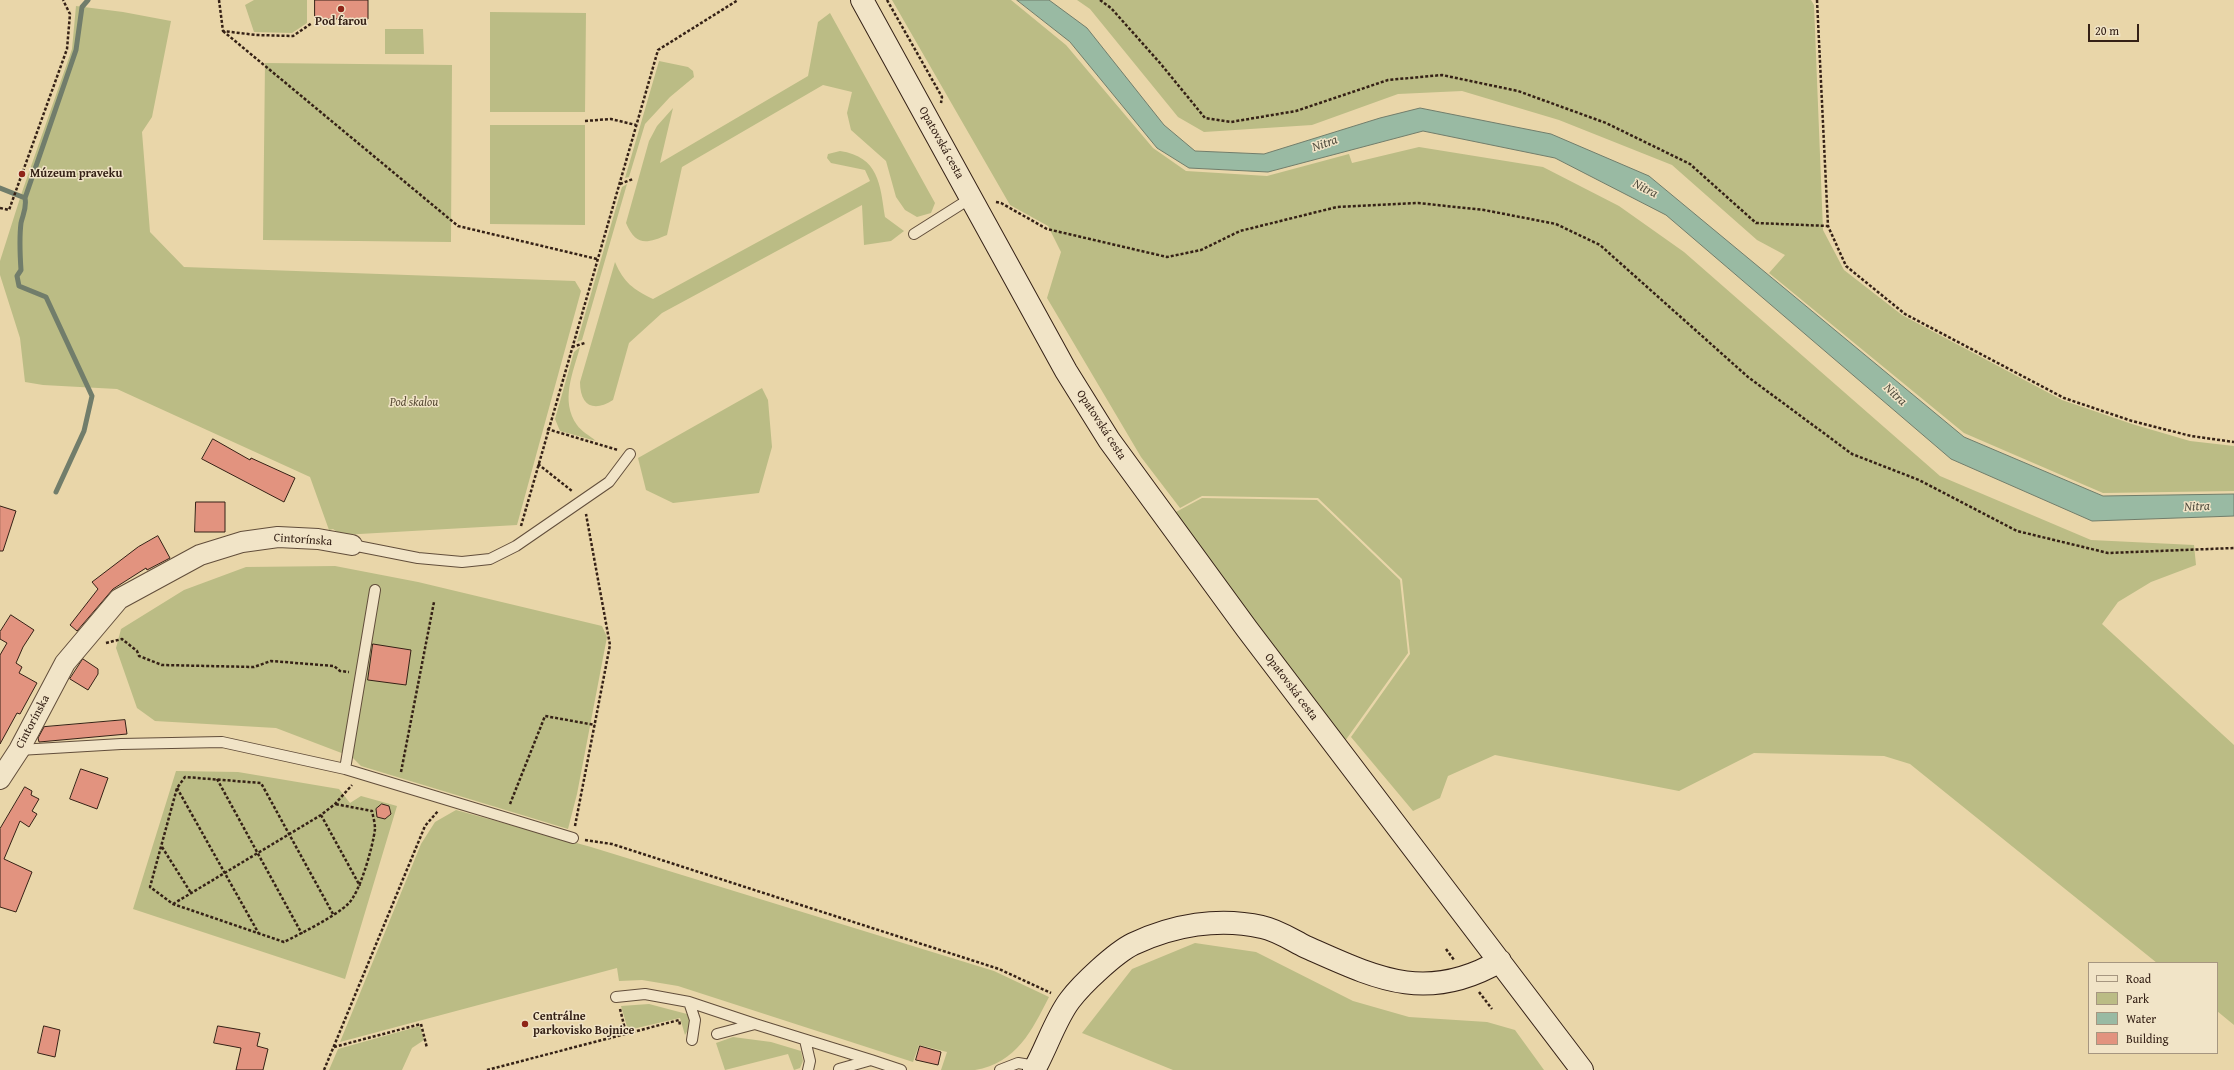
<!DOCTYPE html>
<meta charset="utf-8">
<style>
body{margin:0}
#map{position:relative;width:2234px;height:1070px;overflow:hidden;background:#e9d6a9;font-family:"Gentium Book Plus",serif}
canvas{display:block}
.legend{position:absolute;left:2088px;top:962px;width:130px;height:92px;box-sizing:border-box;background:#f1e4c7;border:1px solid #a69680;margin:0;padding:5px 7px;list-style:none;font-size:12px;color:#352116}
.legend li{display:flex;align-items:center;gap:8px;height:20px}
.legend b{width:20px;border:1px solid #a69680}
.scale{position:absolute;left:2088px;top:24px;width:51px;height:18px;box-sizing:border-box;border:2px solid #352116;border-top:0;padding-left:5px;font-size:12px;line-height:14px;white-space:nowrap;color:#352116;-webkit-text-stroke:3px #f1e4c7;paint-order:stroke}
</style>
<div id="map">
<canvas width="2234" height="1070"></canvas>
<ul class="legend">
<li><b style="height:5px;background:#f1e4c7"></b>Road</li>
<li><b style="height:11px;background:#bbbc85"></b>Park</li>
<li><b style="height:11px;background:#99baa3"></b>Water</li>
<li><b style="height:11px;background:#e2937f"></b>Building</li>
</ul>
<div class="scale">20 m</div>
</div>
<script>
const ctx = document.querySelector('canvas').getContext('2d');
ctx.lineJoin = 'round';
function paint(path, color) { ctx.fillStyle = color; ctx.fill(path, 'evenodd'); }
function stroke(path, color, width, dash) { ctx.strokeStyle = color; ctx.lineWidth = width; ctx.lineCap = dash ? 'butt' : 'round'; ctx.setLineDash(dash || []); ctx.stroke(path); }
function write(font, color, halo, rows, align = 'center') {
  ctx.font = font + ' "Gentium Book Plus",serif'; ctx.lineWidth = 3; ctx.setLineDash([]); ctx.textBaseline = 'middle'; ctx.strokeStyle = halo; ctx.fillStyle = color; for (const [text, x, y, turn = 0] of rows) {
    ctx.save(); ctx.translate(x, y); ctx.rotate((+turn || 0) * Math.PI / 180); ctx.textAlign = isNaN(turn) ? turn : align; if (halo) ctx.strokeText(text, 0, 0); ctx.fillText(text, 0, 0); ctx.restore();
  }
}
const green = new Path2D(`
 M 254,0 L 307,0 L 307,23 L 292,33 L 254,32 L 245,5 Z
 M 892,0 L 1011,0 L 1066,45 L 1153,148 L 1186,171 L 1267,176 L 1349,154 L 1352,163 L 1419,147 L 1543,167 L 1619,206 L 1684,252 L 1940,476 L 2091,540 L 2194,545 L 2196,565 L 2151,582 L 2118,602 L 2102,624 L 2234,745 L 2234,1025 L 2217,1011 L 2217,963 L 2157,963 L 1910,764 L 1884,756 L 1754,753 L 1679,791 L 1495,755 L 1448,776 L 1440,798 L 1413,811 L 1351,737 L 1410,654 L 1402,579 L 1318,498 L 1202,496 L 1180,508 L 1141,457 L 1047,298 L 1061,252 L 1048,226 L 1010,205 Z
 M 1077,0 L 1811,0 L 1814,5 L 1823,230 L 1844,270 L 1902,315 L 2062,400 L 2132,424 L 2190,441 L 2234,446 L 2234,491 L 2103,493 L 1964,433 L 1769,273 L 1785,255 L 1757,240 L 1672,165 L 1559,120 L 1462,91 L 1398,94 L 1312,125 L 1204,132 L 1178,117 L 1090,9 Z
 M 76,6 L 123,12 L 171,21 L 152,117 L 142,132 L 150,232 L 184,267 L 575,281 L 581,291 L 517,525 L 342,535 L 333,529 L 329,530 L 310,477 L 117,389 L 43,385 L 25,382 L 20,338 L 0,275 L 0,261 L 21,195 L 72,49 Z
 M 490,12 L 586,13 L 585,112 L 490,112 Z
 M 830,13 L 935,203 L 931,213 L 917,217 L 905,210 L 896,197 L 886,161 L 851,130 L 847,113 L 852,92 L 823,85 L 682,167 L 667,235 C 646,244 636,246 626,223 L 649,141 L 657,126 L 673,108 L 660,163 L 808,76 L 818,22 Z
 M 385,29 L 423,29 L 424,54 L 385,54 Z
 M 659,61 L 688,67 L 693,71 L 694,77 L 670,97 L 645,124 L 629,177 L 625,178 Z
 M 265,63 L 452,65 L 451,242 L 263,240 Z
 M 490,125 L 585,125 L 585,225 L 490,224 Z
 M 840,151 C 879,157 880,184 885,217 L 904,231 L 891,241 L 864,245 L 862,205 L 662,313 L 629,343 L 613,400 C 593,413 580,405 580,382 L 615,262 C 624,283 633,289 653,299 L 870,181 L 865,170 L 831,163 L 827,158 L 828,154 Z
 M 627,184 L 582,340 L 577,342 L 622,187 Z
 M 580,347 C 573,373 560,401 577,425 C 581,431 590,436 596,441 L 560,431 L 555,419 L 574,352 Z
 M 762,388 L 768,400 L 772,447 L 759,493 L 673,503 L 646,490 L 638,458 Z
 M 1202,498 L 1317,500 L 1400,580 L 1408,653 L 1345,741 L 1174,513 Z
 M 335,566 L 418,582 L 602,626 L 607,637 L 577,794 L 568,829 L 361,766 L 352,757 L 276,728 L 155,721 L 137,708 L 116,648 L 121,629 L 184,590 L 246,567 Z
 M 176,771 L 238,772 L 339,789 L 350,803 L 361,796 L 397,806 L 345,979 L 133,909 Z
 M 456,810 L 591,847 L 994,971 L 1049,997 C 1032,1030 1017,1063 975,1070 C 965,1070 952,1070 941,1070 L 947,1052 L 919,1045 L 913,1062 L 678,986 L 642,980 L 619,981 L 617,968 L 340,1042 L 421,844 L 435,822 Z
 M 1195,943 L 1256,952 L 1353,1001 L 1409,1017 L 1487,1022 L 1515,1030 L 1544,1070 L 1173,1070 L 1082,1033 L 1132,969 Z
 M 649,1004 L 687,1014 C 691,1022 690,1027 685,1035 L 680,1018 L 628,1030 L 621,1006 Z
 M 420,1026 L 424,1040 L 412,1048 L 402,1070 L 329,1070 L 338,1049 Z
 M 733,1037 L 771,1042 L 801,1051 L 803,1061 L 800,1068 L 794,1070 L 788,1054 L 725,1070 L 716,1043 Z`);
const water = new Path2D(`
 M 1017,0 L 1049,0 L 1087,28 L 1164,125 L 1195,151 L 1264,154 L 1380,118 L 1420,108 L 1551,134 L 1649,176 L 1964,437 L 2103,496 L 2234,494 L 2234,516 L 2092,521 L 1951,459 L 1666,215 L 1555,158 L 1423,131 L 1268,172 L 1189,168 L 1157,148 L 1070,42 Z`);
const stream = new Path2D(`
 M 0,188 L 25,198
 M 56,492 L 84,431 L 92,396 L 46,297 L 19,286 L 17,276 L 21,270 C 20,255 19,239 21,223 C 23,214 27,208 25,198 L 76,50 L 82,7 L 88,0`);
const building = new Path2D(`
 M 315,0 L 368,0 L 368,19 L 315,19 Z
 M 213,439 L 250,460 L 251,458 L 295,478 L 284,502 L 202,459 Z
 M 196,502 L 225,502 L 225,532 L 195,532 Z
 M 0,506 L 16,511 L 3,551 L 0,551 Z
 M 158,536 L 170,558 L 147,570 L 146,568 L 113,589 L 77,631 L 70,625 L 98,589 L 92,582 L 138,547 Z
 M 11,615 L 34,630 L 23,647 L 16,663 L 22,667 L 19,673 L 37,683 L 20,714 L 17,713 L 0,744 L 0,655 L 7,643 L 0,639 L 0,632 Z
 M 373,644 L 411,650 L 406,685 L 368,680 Z
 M 83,659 L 98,669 L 98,674 L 88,690 L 70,679 Z
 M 125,720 L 127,734 L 39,742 L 38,738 L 44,727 Z
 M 81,769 L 108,778 L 97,809 L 70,799 Z
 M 25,787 L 32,791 L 31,795 L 39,799 L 32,811 L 37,814 L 29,827 L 20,821 L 4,859 L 32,872 L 16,912 L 0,907 L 0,829 Z
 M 382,804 L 389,806 L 391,814 L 385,819 L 377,817 L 376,809 Z
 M 44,1026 L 60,1030 L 55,1057 L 38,1053 Z
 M 218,1026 L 260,1033 L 257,1046 L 268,1049 L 263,1070 L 236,1070 L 241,1048 L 214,1043 Z
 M 920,1046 L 941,1052 L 938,1065 L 916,1060 Z`);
const path = new Path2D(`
 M 219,0 L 223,31 L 256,35 L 293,36 L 312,23
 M 887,0 L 942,97 L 941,103
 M 1100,0 L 1111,8 L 1160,63 L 1205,118 L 1231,122 L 1296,111 L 1388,80 L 1442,75 L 1518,91 L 1606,123 L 1690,164 L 1756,223 L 1828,226
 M 1817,0 L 1828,226 L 1846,266 L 1905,314 L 2064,398 L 2132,421 L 2191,436 L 2234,442
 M 223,31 L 458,226 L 597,259
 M 585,121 L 611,119 L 636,125
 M 620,184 L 633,179
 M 996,202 L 1001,203 L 1047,229 L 1167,257 L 1201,250 L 1240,231 L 1337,207 L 1418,203 L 1484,210 L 1556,224 L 1600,245 L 1748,377 L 1852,454 L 1919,480 L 2017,531 L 2108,553 L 2234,548
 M 0,208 L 9,210 L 67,49 L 70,14 L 63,0
 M 572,347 L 585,343
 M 547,429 L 618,450
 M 538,464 L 572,491
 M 521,526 L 658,50 L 738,0
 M 106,643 L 122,639 L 137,651 L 139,656 L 162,665 L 254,667 L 271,661 L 334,666 L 340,671 L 349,672
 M 401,772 L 434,602
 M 217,779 L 302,934
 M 177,788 L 259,934
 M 510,804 L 545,716 L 595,725
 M 321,815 L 360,886
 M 575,826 L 610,645 L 586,514
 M 585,840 L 612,844 L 999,969 L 1051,993
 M 162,847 L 191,893
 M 173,904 L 321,815 L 335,804 L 352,785
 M 333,914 L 261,783 L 185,777 L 177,788 L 150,887 L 173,904 L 284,942 C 300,934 336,916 348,904 C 360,893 373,846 375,829 C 375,823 373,816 372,811 L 335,804
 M 1446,949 L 1454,960
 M 1479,992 L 1492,1009
 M 620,1009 L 626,1033
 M 334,1047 L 421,1024 L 427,1048
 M 324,1070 L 425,826 L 438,811
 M 487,1070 L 679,1020 L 680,1025`);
const lane = new Path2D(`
 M 914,234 L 971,198
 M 352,545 L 418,558 L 462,562 L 490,559 L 516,546 L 609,482 L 630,454
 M 19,750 L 121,744 L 222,742 L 345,769 L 573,838
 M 345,769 L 375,590
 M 616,997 L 645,994 L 689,1002 L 755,1024
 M 689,1002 L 695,1020 L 692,1040
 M 717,1034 L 755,1024 L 871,1060
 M 805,1040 L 810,1061 L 808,1070
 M 839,1069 L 871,1060 L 901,1070
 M 1000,1070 L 1018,1063 L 1036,1066`);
const street = new Path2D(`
 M 0,779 L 19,750 L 65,663 L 119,599 L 200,555 L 242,542 L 278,537 L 318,539 L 352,545`);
const secondary = new Path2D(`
 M 862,0 L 1066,371 L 1109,440 L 1247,629 L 1582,1070
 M 1034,1070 C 1046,1049 1056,1018 1070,1000 C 1082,984 1115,953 1133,944 C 1173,925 1219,917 1262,927 C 1277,930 1292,940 1306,947 C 1376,978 1426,1004 1500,961`);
const markers = [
 [341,9,4,"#8f2418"],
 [22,174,4,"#8f2418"],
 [525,1024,4,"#8f2418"]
];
const poiNames = [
 ["Pod farou",341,22,"center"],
 ["Múzeum praveku",30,174],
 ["Centrálne",533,1017],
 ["parkovisko Bojnice",533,1031]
];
const streetNames = [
 ["Opatovská cesta",941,143,61],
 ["Opatovská cesta",1101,425,57],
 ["Cintorínska",303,540,4],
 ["Opatovská cesta",1291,687,53],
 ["Cintorínska",33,722,-62]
];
const parkNames = [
 ["Pod skalou",414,403]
];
const waterNames = [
 ["Nitra",1325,144,-19],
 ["Nitra",1645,189,27],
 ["Nitra",1895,395,43],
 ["Nitra",2197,507,-2]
];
paint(green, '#bbbc85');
paint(water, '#99baa3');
stroke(water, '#717d6b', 1);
stroke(stream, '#717d6b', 5);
paint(building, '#e2937f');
stroke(building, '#352116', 1);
stroke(lane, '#624e3b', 12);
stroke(street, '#624e3b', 22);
stroke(secondary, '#352116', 24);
stroke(path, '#352116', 2.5, [3, 2]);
stroke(lane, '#f1e4c7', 10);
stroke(street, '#f1e4c7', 20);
stroke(secondary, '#f1e4c7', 22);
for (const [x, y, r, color] of markers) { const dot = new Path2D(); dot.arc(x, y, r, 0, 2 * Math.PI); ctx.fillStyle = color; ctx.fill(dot); stroke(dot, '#f1e4c7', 1.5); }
write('bold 12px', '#352116', '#f1e4c7', poiNames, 'left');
write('12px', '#352116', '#f1e4c7', streetNames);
write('italic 12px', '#564832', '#f1e4c7', parkNames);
write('italic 13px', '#534f40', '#f1e4c7', waterNames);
</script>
